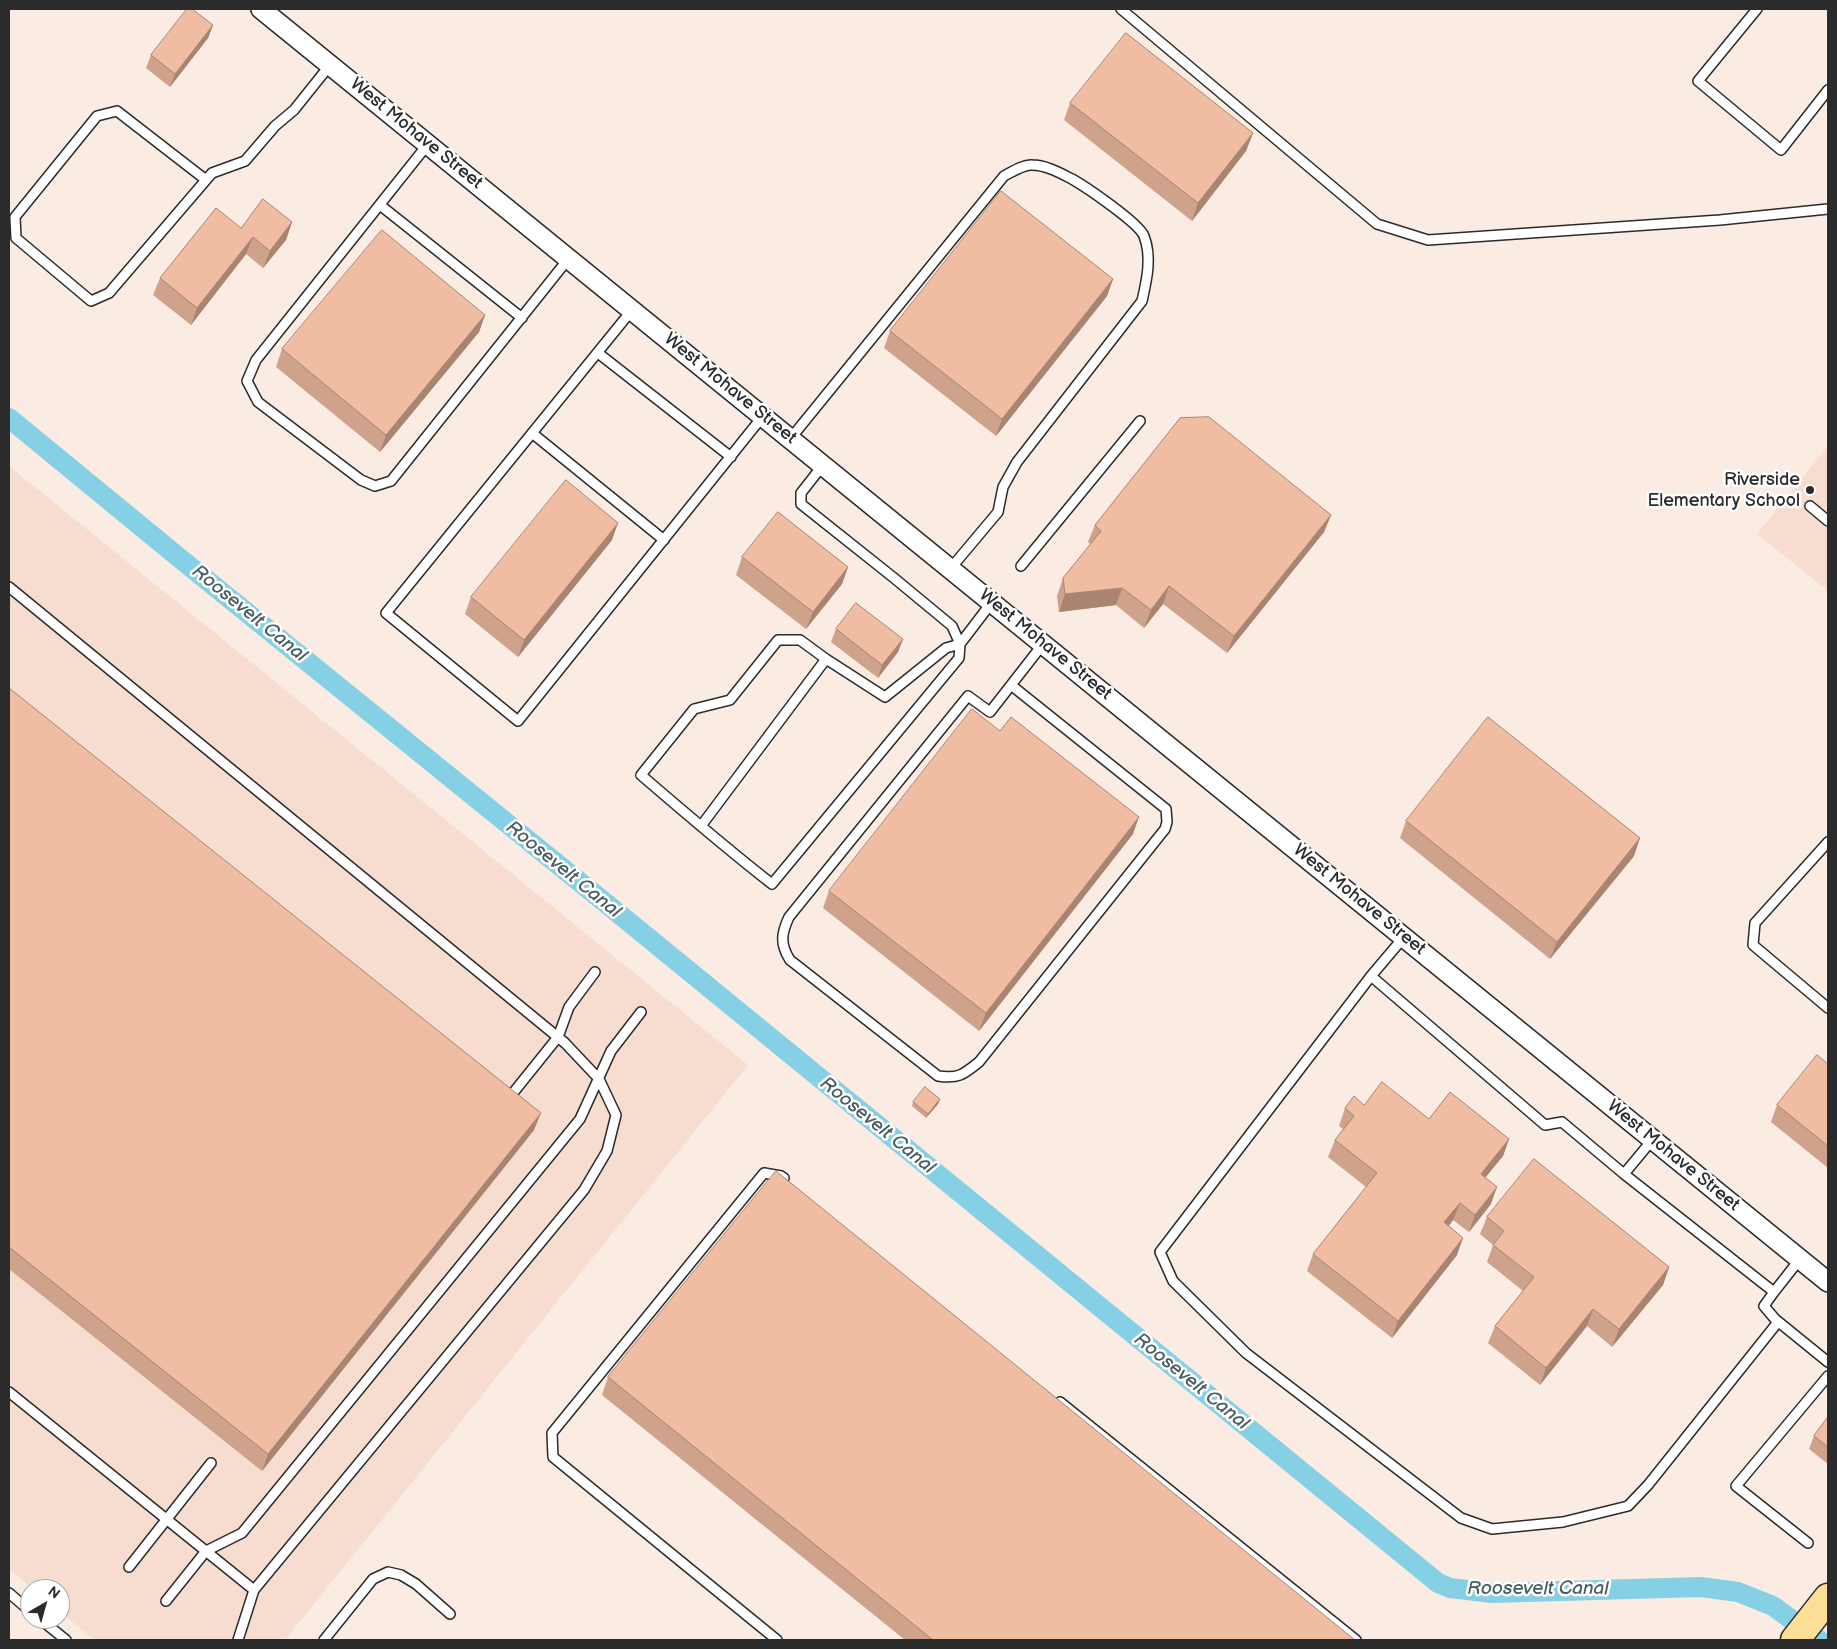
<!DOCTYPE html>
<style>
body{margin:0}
#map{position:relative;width:1837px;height:1649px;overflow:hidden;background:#faebe3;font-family:"Balsamiq Sans",sans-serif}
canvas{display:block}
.frame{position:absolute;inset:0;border:10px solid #2b2b2b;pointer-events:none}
.north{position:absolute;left:20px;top:1579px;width:50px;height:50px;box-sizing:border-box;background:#fff;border:1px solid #aaa;border-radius:50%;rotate:38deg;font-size:14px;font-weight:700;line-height:20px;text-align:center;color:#2b2b2b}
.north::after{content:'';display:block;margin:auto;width:18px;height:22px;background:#2b2b2b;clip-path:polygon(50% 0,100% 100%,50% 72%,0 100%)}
</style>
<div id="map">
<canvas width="1837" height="1649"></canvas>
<div class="frame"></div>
<div class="north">N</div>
</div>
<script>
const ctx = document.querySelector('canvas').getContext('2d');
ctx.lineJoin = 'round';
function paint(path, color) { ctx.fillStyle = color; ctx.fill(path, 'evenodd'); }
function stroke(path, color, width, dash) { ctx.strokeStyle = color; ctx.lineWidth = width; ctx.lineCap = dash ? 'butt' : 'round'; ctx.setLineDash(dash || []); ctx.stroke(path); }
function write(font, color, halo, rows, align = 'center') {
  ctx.font = font + ' "Balsamiq Sans",sans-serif'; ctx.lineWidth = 5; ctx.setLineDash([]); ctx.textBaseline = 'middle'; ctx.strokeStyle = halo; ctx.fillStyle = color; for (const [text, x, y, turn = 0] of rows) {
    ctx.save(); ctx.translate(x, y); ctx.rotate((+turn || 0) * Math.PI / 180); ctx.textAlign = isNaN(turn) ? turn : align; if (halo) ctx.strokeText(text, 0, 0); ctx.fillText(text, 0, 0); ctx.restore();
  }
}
const built = new Path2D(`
 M 1828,446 L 1828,591 L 1757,534 Z
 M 9,466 L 748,1065 L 285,1640 L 95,1640 L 60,1612 L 60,1589 L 33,1589 L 9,1569 Z`);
const canal = new Path2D(`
 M 9,418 L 177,556 L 613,909 L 1438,1583 L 1450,1588 L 1492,1593 L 1701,1587 L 1738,1592 L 1773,1606 L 1819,1640`);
const service = new Path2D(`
 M 1121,9 L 1377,224 L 1428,240 L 1720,220 L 1828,209
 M 1757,9 L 1698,81 L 1781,150 L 1828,90
 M 428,144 L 256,360 L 247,381 L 258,402 L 361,480 L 375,486 L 391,481 L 569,258
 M 206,180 L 117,111 L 97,116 L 15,217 L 16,238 L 91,301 L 109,293 L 206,180 L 212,173 L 245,161 L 275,126 L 294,110 L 330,65
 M 380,205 L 522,318
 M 632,310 L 386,613 L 518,721 L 763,416
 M 598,353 L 731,457
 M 532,433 L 664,540
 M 791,438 L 1004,176 C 1012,172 1024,164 1032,165 C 1046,165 1060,173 1072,179 C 1086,187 1139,223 1144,236 C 1152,257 1147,279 1142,301 L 1017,462 L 1003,487 L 998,512 L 951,568
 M 1810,506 L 1828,521
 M 1021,566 L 1140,421
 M 9,587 L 565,1043 L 599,1079 L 616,1115 L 607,1151 L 584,1190 L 254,1590 L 238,1640
 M 826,659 L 885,697 L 946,648 L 960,644 L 992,602
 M 1011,685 L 1166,809 L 1167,822 L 1165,829 L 979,1062 C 963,1075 958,1079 938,1076 L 790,960 C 780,944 781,934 789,917 L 968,696 L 990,712 L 1043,644
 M 701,826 L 826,659 L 800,640 L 778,640 L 730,700 L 694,709 L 641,775 C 684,812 727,849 772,884 L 959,658 L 960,644 L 952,626 L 894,578 L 801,504 L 801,493 L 823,465
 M 1828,842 L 1755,923 L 1753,945 L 1828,1008
 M 1404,937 L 1371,976 L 1545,1125 L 1562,1122 L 1624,1174 L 1653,1139
 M 1371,976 L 1160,1252 L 1173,1281 L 1246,1353 L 1461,1518 L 1492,1529 L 1563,1522 L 1628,1506 L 1648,1485 L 1778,1322
 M 513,1093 L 558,1037 L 569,1007 L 595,972
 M 1624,1174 L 1774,1292
 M 1800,1259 L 1774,1292 L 1764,1306 L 1775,1319 L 1828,1362
 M 9,1392 L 254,1590
 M 1060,1402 L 1356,1640
 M 1808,1543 L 1736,1486 L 1828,1376
 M 129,1567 L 211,1463
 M 9,1593 L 30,1611
 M 166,1601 L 206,1551 L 242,1533 L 580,1119 L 611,1051 L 641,1012
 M 40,1619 L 66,1640
 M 324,1640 L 373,1579 L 388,1572 L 401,1575 L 416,1584 L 450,1614
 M 777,1640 L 553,1457 L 552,1433 L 764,1173 L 781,1176 L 784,1178`);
const minor = new Path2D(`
 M 261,9 L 1828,1282`);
const primary = new Path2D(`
 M 1795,1640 L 1828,1598`);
const wall = new Path2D(`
 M 213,25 L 208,38 L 170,87 L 146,68 L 151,55 Z
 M 1070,103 L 1253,133 L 1246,151 L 1192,221 L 1064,120 Z
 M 292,222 L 286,240 L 263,268 L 246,254 L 191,325 L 153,295 L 160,278 L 241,228 Z
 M 1113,279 L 1107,296 L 996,436 L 884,348 L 890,331 Z
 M 485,315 L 479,332 L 380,452 L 276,367 L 282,349 Z
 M 1331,515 L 1324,532 L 1227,653 L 1163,604 L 1144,628 L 1116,605 L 1059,612 L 1057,596 L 1063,578 L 1091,545 L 1088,542 L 1095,525 Z
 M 612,540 L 518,657 L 465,614 L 471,597 Z
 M 742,557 L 848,567 L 842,584 L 806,629 L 736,575 Z
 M 836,629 L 903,639 L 898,652 L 878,678 L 831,642 Z
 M 9,688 L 534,1130 L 262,1471 L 9,1269 Z
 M 1406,821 L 1634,856 L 1550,959 L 1400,838 Z
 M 1133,834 L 979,1031 L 823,908 L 829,891 Z
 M 1828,1064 L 1828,1168 L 1771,1122 L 1777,1105 Z
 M 940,1099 L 938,1104 L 926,1118 L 912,1106 L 913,1102 Z
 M 1364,1105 L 1429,1119 L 1509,1139 L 1503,1156 L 1485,1178 L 1491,1204 L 1469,1232 L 1453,1220 L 1449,1226 L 1457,1255 L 1392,1338 L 1307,1271 L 1313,1254 L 1366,1187 L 1328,1157 L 1335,1140 L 1343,1129 L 1339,1126 L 1345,1108 Z
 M 1487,1217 L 1669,1267 L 1663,1285 L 1612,1347 L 1587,1326 L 1540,1385 L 1488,1343 L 1495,1326 L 1523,1291 L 1487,1262 L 1493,1245 L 1480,1234 Z
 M 608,1377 L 1355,1640 L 905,1640 L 602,1395 Z
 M 1828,1417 L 1828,1464 L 1809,1449 L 1814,1436 Z`);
const shadedWall = new Path2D(`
 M 213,25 L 208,38 L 170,87 L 175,74 Z
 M 1253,133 L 1246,151 L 1192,221 L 1198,203 Z
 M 292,222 L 286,240 L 263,268 L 270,251 Z
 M 253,237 L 246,254 L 191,325 L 197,308 Z
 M 1113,279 L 1107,296 L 996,436 L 1002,419 Z
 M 485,315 L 479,332 L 380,452 L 386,435 Z
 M 1331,515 L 1324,532 L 1227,653 L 1234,636 Z
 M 618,523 L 612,540 L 518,657 L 524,640 Z
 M 848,567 L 842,584 L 806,629 L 813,612 Z
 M 1169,586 L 1163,604 L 1144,628 L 1151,610 Z
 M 1122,588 L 1116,605 L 1059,612 L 1065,594 Z
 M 903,639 L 898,652 L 878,678 L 882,665 Z
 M 1139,817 L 1133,834 L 979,1031 L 986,1013 Z
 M 1640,838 L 1634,856 L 1550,959 L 1557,942 Z
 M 940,1099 L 938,1104 L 926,1118 L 928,1114 Z
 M 541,1113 L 534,1130 L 262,1471 L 268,1454 Z
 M 1509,1139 L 1503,1156 L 1474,1191 L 1481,1174 Z
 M 1497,1187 L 1491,1204 L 1469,1232 L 1475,1215 Z
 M 1460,1203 L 1453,1220 L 1438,1240 L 1444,1222 Z
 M 1463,1238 L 1457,1255 L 1392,1338 L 1398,1321 Z
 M 1669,1267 L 1663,1285 L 1612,1347 L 1619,1329 Z
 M 1593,1309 L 1587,1326 L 1540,1385 L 1546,1368 Z`);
const building = new Path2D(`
 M 187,9 L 192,9 L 213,25 L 175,74 L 151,55 Z
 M 1126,33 L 1253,133 L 1198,203 L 1070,103 Z
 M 1001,191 L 1113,279 L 1002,419 L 890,331 Z
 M 263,199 L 292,222 L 270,251 L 253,237 L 197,308 L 160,278 L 216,208 L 241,228 Z
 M 382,230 L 485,315 L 386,435 L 282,349 Z
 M 1209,417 L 1331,515 L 1234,636 L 1169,586 L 1151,610 L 1122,588 L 1065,594 L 1063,578 L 1101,531 L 1095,525 L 1180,418 Z
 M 566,480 L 618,523 L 524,640 L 471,597 Z
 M 778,512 L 848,567 L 813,612 L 742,557 Z
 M 856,603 L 903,639 L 882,665 L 836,629 Z
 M 9,688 L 541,1113 L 268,1454 L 9,1247 Z
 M 972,709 L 1000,731 L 1011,717 L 1139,817 L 986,1013 L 829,891 Z
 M 1488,717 L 1640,838 L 1557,942 L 1406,821 Z
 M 1817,1055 L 1828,1064 L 1828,1146 L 1777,1105 Z
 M 1382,1082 L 1429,1119 L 1450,1092 L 1509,1139 L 1481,1174 L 1497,1187 L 1475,1215 L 1460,1203 L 1444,1222 L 1463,1238 L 1398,1321 L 1313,1254 L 1377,1173 L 1335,1140 L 1354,1116 L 1345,1108 L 1354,1096 L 1364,1105 Z
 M 925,1087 L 940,1099 L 928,1114 L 913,1102 Z
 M 1534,1159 L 1669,1267 L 1619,1329 L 1593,1309 L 1546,1368 L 1495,1326 L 1534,1277 L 1493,1245 L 1504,1231 L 1487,1217 Z
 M 776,1171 L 1355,1640 L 933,1640 L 608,1377 Z
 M 1828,1417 L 1828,1447 L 1814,1436 Z`);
const markers = [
 [1810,490,5,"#2b2b2b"]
];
const streetNames = [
 ["West Mohave Street",416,134,39],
 ["West Mohave Street",730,389,39],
 ["West Mohave Street",1045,645,39],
 ["West Mohave Street",1359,900,39],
 ["West Mohave Street",1673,1156,39]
];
const poiNames = [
 ["Riverside",1800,480],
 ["Elementary School",1800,501]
];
const waterNames = [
 ["Roosevelt Canal",249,614,39],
 ["Roosevelt Canal",563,870,39],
 ["Roosevelt Canal",877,1126,39],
 ["Roosevelt Canal",1191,1382,39],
 ["Roosevelt Canal",1538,1589]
];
paint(built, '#f7ddd0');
stroke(canal, '#85d0e4', 20);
stroke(service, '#2b2b2b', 12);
stroke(minor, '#2b2b2b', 22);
stroke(primary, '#2b2b2b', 31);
stroke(service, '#fff', 9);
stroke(minor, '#fff', 19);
stroke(primary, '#fdde96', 28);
paint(wall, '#cea28b');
paint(shadedWall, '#a88471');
paint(building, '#f0bca2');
stroke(building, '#a88471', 1);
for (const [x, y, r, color] of markers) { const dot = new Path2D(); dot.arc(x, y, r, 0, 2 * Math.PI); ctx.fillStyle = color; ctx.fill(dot); stroke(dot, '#fff', 2); }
write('18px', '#2b2b2b', '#fff', streetNames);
write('18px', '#2b2b2b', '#fff', poiNames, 'right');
write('italic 19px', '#465d62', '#fff', waterNames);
</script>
